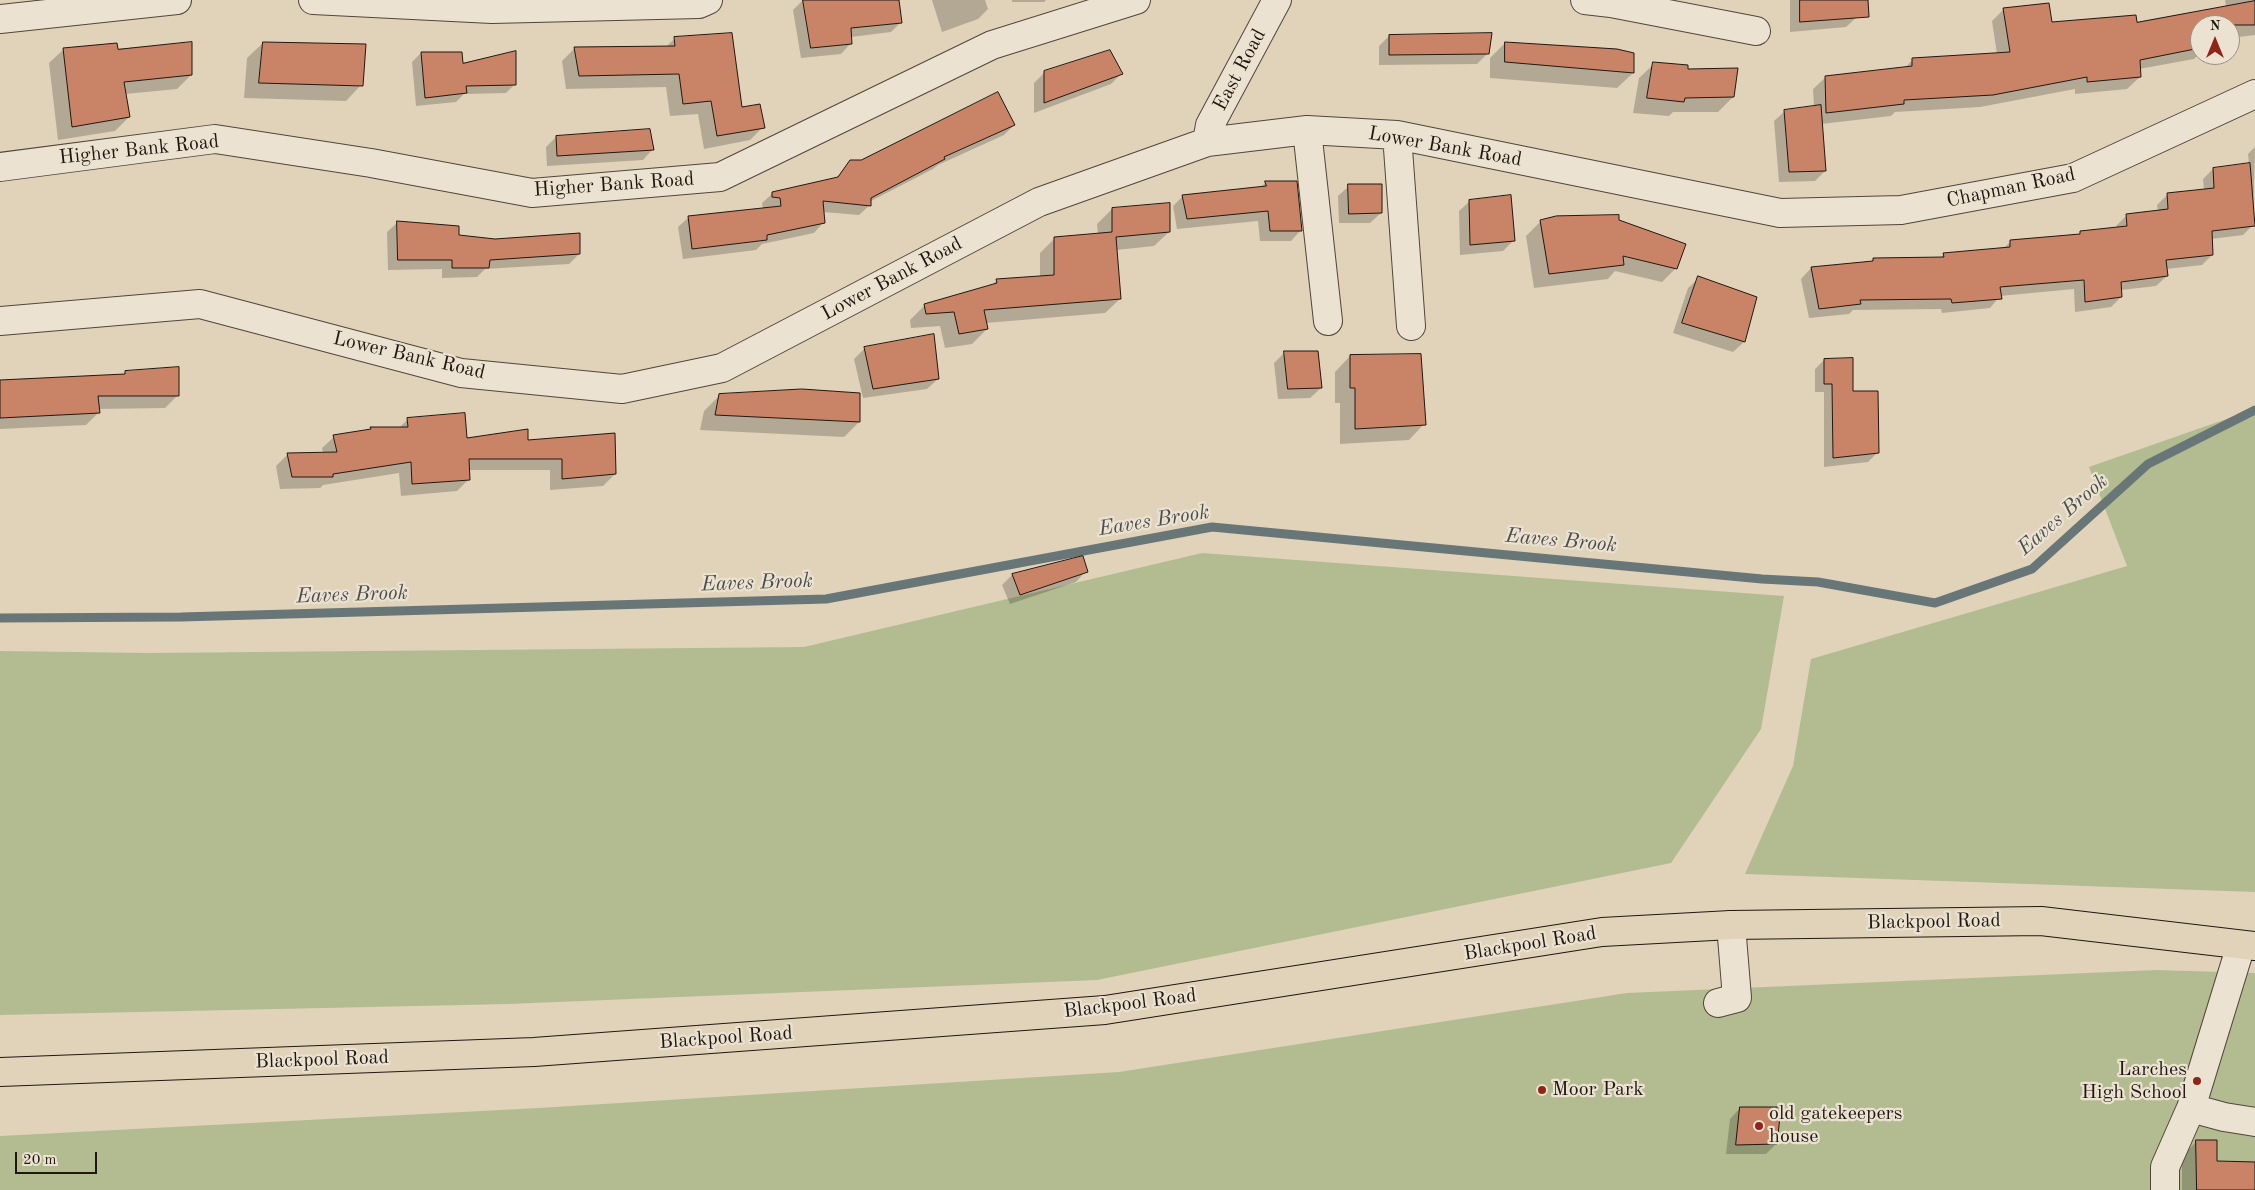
<!DOCTYPE html>
<style>
body{margin:0}
#map{position:relative;width:2255px;height:1190px;overflow:hidden;background:#e0d3ba;font-family:"Old Standard TT",serif}
canvas{display:block}
.north{position:absolute;left:2190px;top:15px;width:50px;height:50px;box-sizing:border-box;background:#ebe2d2;border:1px solid #9a9184;border-radius:50%;rotate:0deg;font-size:14px;font-weight:700;line-height:20px;text-align:center;color:#211710}
.north::after{content:'';display:block;margin:auto;width:18px;height:22px;background:#8f2418;clip-path:polygon(50% 0,100% 100%,50% 72%,0 100%)}
.scale{position:absolute;left:15px;top:1152px;width:82px;height:22px;box-sizing:border-box;border:2px solid #211710;border-top:0;padding-left:6px;font-size:15px;line-height:18px;white-space:nowrap;color:#211710;-webkit-text-stroke:4px #ebe2d2;paint-order:stroke}
</style>
<div id="map">
<canvas width="2255" height="1190"></canvas>
<div class="north">N</div>
<div class="scale">20 m</div>
</div>
<script>
const ctx = document.querySelector('canvas').getContext('2d');
ctx.lineJoin = 'round';
function paint(path, color) { ctx.fillStyle = color; ctx.fill(path, 'evenodd'); }
function stroke(path, color, width, dash) { ctx.strokeStyle = color; ctx.lineWidth = width; ctx.lineCap = dash ? 'butt' : 'round'; ctx.setLineDash(dash || []); ctx.stroke(path); }
function write(font, color, halo, rows, align = 'center') {
  ctx.font = font + ' "Old Standard TT",serif'; ctx.lineWidth = 4.5; ctx.setLineDash([]); ctx.textBaseline = 'middle'; ctx.strokeStyle = halo; ctx.fillStyle = color; for (const [text, x, y, turn = 0] of rows) {
    ctx.save(); ctx.translate(x, y); ctx.rotate((+turn || 0) * Math.PI / 180); ctx.textAlign = isNaN(turn) ? turn : align; if (halo) ctx.strokeText(text, 0, 0); ctx.fillText(text, 0, 0); ctx.restore();
  }
}
const green = new Path2D(`
 M 2255,409 L 2255,892 L 1745,874 L 1793,766 L 1811,659 L 2127,566 L 2089,467 Z
 M 1202,553 L 1784,596 L 1761,729 L 1671,863 L 1097,980 L 508,1004 L 0,1015 L 0,651 L 148,653 L 804,647 Z
 M 2156,970 L 2255,973 L 2255,1190 L 0,1190 L 0,1136 L 539,1108 L 1119,1072 L 1627,993 Z`);
const shadow = new Path2D(`
 M 803,0 L 898,0 L 901,22 L 891,32 L 851,37 L 851,43 L 841,54 L 801,58 L 793,10 Z
 M 932,0 L 985,0 L 988,9 L 978,19 L 942,32 Z
 M 1012,0 L 1046,0 L 1044,2 L 1012,2 Z
 M 1790,0 L 1855,0 L 1857,17 L 1846,27 L 1790,32 Z
 M 2225,0 L 2255,0 L 2255,35 L 2230,38 L 2230,25 L 2200,25 L 2200,53 L 2194,59 L 2139,69 L 2140,77 L 2127,89 L 2075,94 L 2075,89 L 1980,107 L 1895,112 L 1891,116 L 1821,124 L 1825,171 L 1815,181 L 1779,182 L 1774,121 L 1785,111 L 1814,107 L 1813,89 L 1826,77 L 1905,68 L 1913,59 L 1997,54 L 1992,21 L 2004,9 L 2051,23 L 2136,24 L 2226,7 Z
 M 1389,36 L 1487,54 L 1477,64 L 1379,65 L 1379,46 Z
 M 674,39 L 741,108 L 763,127 L 750,140 L 704,149 L 698,114 L 670,116 L 666,87 L 566,89 L 562,61 L 575,48 L 666,47 Z
 M 263,43 L 361,85 L 346,101 L 244,98 L 247,58 Z
 M 1505,43 L 1633,73 L 1617,88 L 1490,78 L 1490,58 Z
 M 64,49 L 191,75 L 177,89 L 125,94 L 129,117 L 115,131 L 58,140 L 49,63 Z
 M 421,53 L 461,53 L 462,65 L 515,84 L 506,93 L 464,94 L 456,102 L 416,106 L 412,62 Z
 M 1654,64 L 1733,97 L 1718,112 L 1673,112 L 1669,116 L 1633,113 L 1639,78 Z
 M 1045,72 L 1121,74 L 1111,84 L 1034,113 L 1034,83 Z
 M 1014,125 L 1004,135 L 938,165 L 933,169 L 869,202 L 870,205 L 859,215 L 823,212 L 824,222 L 814,233 L 762,244 L 756,250 L 683,259 L 678,227 L 689,217 L 763,209 L 762,203 L 773,193 L 835,179 L 850,162 L 861,161 Z
 M 556,137 L 653,149 L 643,160 L 547,166 L 546,147 Z
 M 2255,147 L 2253,225 L 2243,235 L 2211,239 L 2212,255 L 2202,265 L 2166,269 L 2167,276 L 2156,286 L 2121,290 L 2121,297 L 2111,307 L 2075,312 L 2074,289 L 2000,296 L 1990,308 L 1942,313 L 1941,309 L 1853,310 L 1849,314 L 1809,318 L 1801,279 L 1811,268 L 1870,262 L 1873,260 L 1940,259 L 1944,254 L 2003,249 L 2010,242 L 2078,235 L 2081,232 L 2116,228 L 2116,226 L 2126,216 L 2158,211 L 2157,205 L 2168,194 L 2204,190 L 2203,179 L 2213,169 L 2249,165 L 2248,154 Z
 M 1266,182 L 1301,230 L 1291,241 L 1260,241 L 1258,221 L 1177,229 L 1173,206 L 1183,196 L 1260,188 Z
 M 1349,186 L 1381,213 L 1370,223 L 1339,223 L 1338,196 Z
 M 1470,201 L 1514,240 L 1503,251 L 1460,255 L 1459,211 Z
 M 1112,209 L 1169,232 L 1154,246 L 1116,250 L 1120,299 L 1105,313 L 986,323 L 987,329 L 972,344 L 945,348 L 940,326 L 911,328 L 910,320 L 925,305 L 991,286 L 997,280 L 1040,277 L 1040,253 L 1055,238 L 1098,235 L 1097,224 Z
 M 1541,221 L 1618,221 L 1676,268 L 1662,282 L 1615,271 L 1608,279 L 1534,288 L 1526,236 Z
 M 398,222 L 458,237 L 579,254 L 569,264 L 485,269 L 477,277 L 442,278 L 442,269 L 388,270 L 387,232 Z
 M 1699,278 L 1755,298 L 1744,342 L 1733,352 L 1673,333 L 1688,288 Z
 M 865,348 L 938,379 L 927,389 L 863,398 L 854,359 Z
 M 1284,353 L 1321,388 L 1310,398 L 1278,399 L 1274,363 Z
 M 1350,356 L 1424,424 L 1409,440 L 1340,444 L 1340,403 L 1335,403 L 1335,372 Z
 M 1824,360 L 1852,393 L 1877,453 L 1868,462 L 1824,467 L 1824,392 L 1815,392 L 1815,369 Z
 M 177,368 L 178,395 L 165,408 L 98,409 L 99,412 L 86,425 L 0,429 L 0,382 L 96,377 Z
 M 719,396 L 859,422 L 844,437 L 700,430 L 704,411 Z
 M 408,419 L 466,439 L 527,441 L 615,474 L 603,486 L 550,490 L 550,470 L 468,470 L 469,479 L 457,491 L 401,496 L 399,473 L 323,485 L 320,488 L 280,489 L 276,466 L 288,454 L 323,453 L 322,448 L 334,437 L 367,431 L 371,428 L 399,428 Z
 M 1082,557 L 1086,571 L 1076,582 L 1010,604 L 1002,585 L 1012,575 Z
 M 1740,1108 L 1776,1144 L 1766,1154 L 1726,1154 L 1730,1119 Z
 M 2197,1141 L 2216,1162 L 2255,1164 L 2255,1190 L 2182,1190 L 2182,1156 Z`);
const stream = new Path2D(`
 M 0,618 L 181,617 L 826,599 L 1212,527 L 1762,579 L 1818,582 L 1935,603 L 2032,569 L 2148,464 L 2255,410`);
const building = new Path2D(`
 M 803,0 L 899,0 L 902,23 L 851,28 L 852,44 L 811,48 Z
 M 1800,0 L 1868,0 L 1869,17 L 1800,22 Z
 M 2255,1 L 2255,25 L 2200,25 L 2200,48 L 2140,60 L 2141,77 L 2087,82 L 2087,77 L 1993,95 L 1904,100 L 1904,104 L 1826,113 L 1825,76 L 1912,66 L 1912,58 L 2010,52 L 2003,8 L 2049,3 L 2052,22 L 2136,15 L 2137,22 Z
 M 732,33 L 742,107 L 760,104 L 765,128 L 717,136 L 711,101 L 683,104 L 679,74 L 579,76 L 574,47 L 675,46 L 674,37 Z
 M 1492,33 L 1489,54 L 1389,55 L 1389,35 Z
 M 192,42 L 192,75 L 124,82 L 130,117 L 72,127 L 63,48 L 117,43 L 118,49 Z
 M 263,42 L 366,44 L 363,86 L 259,83 Z
 M 1505,42 L 1617,49 L 1634,53 L 1634,73 L 1505,62 Z
 M 1110,50 L 1123,74 L 1044,103 L 1044,71 Z
 M 516,51 L 516,85 L 466,86 L 467,93 L 425,98 L 421,52 L 462,52 L 463,63 Z
 M 1653,62 L 1688,65 L 1688,69 L 1738,68 L 1734,97 L 1685,98 L 1684,102 L 1647,98 Z
 M 998,92 L 1015,125 L 944,157 L 945,159 L 871,198 L 871,206 L 823,201 L 825,223 L 767,235 L 767,240 L 692,249 L 688,216 L 781,206 L 780,198 L 772,197 L 772,192 L 838,177 L 850,160 L 861,160 Z
 M 1821,105 L 1826,171 L 1789,172 L 1784,110 Z
 M 650,129 L 654,150 L 557,156 L 556,136 Z
 M 2250,163 L 2255,226 L 2212,231 L 2213,255 L 2166,260 L 2168,276 L 2121,282 L 2122,297 L 2085,302 L 2084,280 L 2000,287 L 2002,299 L 1952,303 L 1951,299 L 1860,300 L 1861,304 L 1819,309 L 1811,267 L 1873,261 L 1873,258 L 1944,257 L 1943,253 L 2010,247 L 2010,240 L 2080,234 L 2080,231 L 2127,226 L 2126,214 L 2168,209 L 2167,193 L 2214,188 L 2213,168 Z
 M 1265,181 L 1297,181 L 1302,231 L 1270,231 L 1268,211 L 1187,219 L 1182,195 L 1266,186 Z
 M 1348,184 L 1382,184 L 1382,213 L 1349,214 Z
 M 1511,195 L 1515,241 L 1470,245 L 1469,200 Z
 M 1170,203 L 1170,232 L 1116,237 L 1121,299 L 984,310 L 988,329 L 959,334 L 954,312 L 926,314 L 924,304 L 997,283 L 996,279 L 1054,275 L 1054,237 L 1112,232 L 1112,208 Z
 M 1619,215 L 1619,220 L 1686,244 L 1677,269 L 1623,256 L 1624,265 L 1549,274 L 1540,220 L 1556,216 Z
 M 397,221 L 459,226 L 459,235 L 495,239 L 580,233 L 580,254 L 490,260 L 489,268 L 452,268 L 452,260 L 398,260 Z
 M 1698,276 L 1757,297 L 1745,342 L 1682,323 Z
 M 934,334 L 939,379 L 873,389 L 864,347 Z
 M 1284,351 L 1318,351 L 1322,388 L 1288,389 Z
 M 1421,354 L 1426,425 L 1355,429 L 1355,388 L 1350,388 L 1350,355 Z
 M 1853,358 L 1853,391 L 1878,391 L 1879,453 L 1833,458 L 1832,384 L 1824,384 L 1824,359 Z
 M 179,367 L 179,396 L 98,396 L 100,413 L 0,418 L 0,380 L 125,374 L 125,371 Z
 M 802,389 L 860,393 L 860,422 L 715,415 L 719,394 Z
 M 465,413 L 467,438 L 528,429 L 528,440 L 615,433 L 616,474 L 562,479 L 562,459 L 469,459 L 470,480 L 412,484 L 411,462 L 333,474 L 333,477 L 292,477 L 287,453 L 337,452 L 333,435 L 371,429 L 370,427 L 408,427 L 407,418 Z
 M 1083,556 L 1088,572 L 1020,595 L 1012,574 Z
 M 1740,1107 L 1781,1107 L 1777,1144 L 1736,1145 Z
 M 2196,1140 L 2217,1140 L 2217,1161 L 2255,1162 L 2255,1190 L 2197,1190 Z`);
const minor = new Path2D(`
 M 313,0 L 492,9 L 699,4 L 708,0
 M 1585,0 L 1611,3 L 1756,31
 M 0,19 L 177,0
 M 1307,130 L 1328,321
 M 1397,135 L 1411,326
 M 1207,142 L 1210,125 L 1277,0
 M 0,167 L 215,139 L 371,163 L 532,193 L 720,177 L 992,45 L 1136,0
 M 0,321 L 200,304 L 461,373 L 622,389 L 722,368 L 1039,202 L 1207,142 L 1307,130 L 1397,135 L 1780,213 L 1901,210 L 2073,178 L 2255,94
 M 1718,1003 L 1737,998 L 1731,925
 M 2191,1108 L 2224,1117 L 2255,1122
 M 2165,1190 L 2165,1167 L 2191,1108 L 2241,945`);
const highway = new Path2D(`
 M 0,1072 L 534,1052 L 1105,1010 L 1602,932 L 1731,925 L 2041,921 L 2255,946`);
const markers = [
 [2197,1081,5,"#8f2418"],
 [1542,1090,5,"#8f2418"],
 [1759,1126,5,"#8f2418"]
];
const streetNames = [
 ["East Road",1240,70,-62],
 ["Lower Bank Road",1445,147,10],
 ["Higher Bank Road",139,150,-6],
 ["Higher Bank Road",614,185,-4],
 ["Chapman Road",2011,188,-12],
 ["Lower Bank Road",892,279,-28],
 ["Lower Bank Road",409,356,13],
 ["Blackpool Road",1934,922,-1],
 ["Blackpool Road",1530,944,-9],
 ["Blackpool Road",1130,1004,-7],
 ["Blackpool Road",726,1038,-4],
 ["Blackpool Road",322,1060,-2]
];
const poiNames = [
 ["Larches",2187,1070,"right"],
 ["High School",2187,1093,"right"],
 ["Moor Park",1552,1090],
 ["old gatekeepers",1769,1114],
 ["house",1769,1137]
];
const waterNames = [
 ["Eaves Brook",2063,515,-41],
 ["Eaves Brook",1154,521,-9],
 ["Eaves Brook",1561,541,5],
 ["Eaves Brook",757,583,-2],
 ["Eaves Brook",352,595,-2]
];
paint(green, '#b2bc90');
paint(shadow, '#0003');
stroke(stream, '#697677', 9);
paint(building, '#c98366');
stroke(building, '#211710', 1);
stroke(minor, '#51463a', 30);
stroke(highway, '#211710', 30);
stroke(minor, '#ebe2d2', 28);
stroke(highway, '#e0d3ba', 28);
for (const [x, y, r, color] of markers) { const dot = new Path2D(); dot.arc(x, y, r, 0, 2 * Math.PI); ctx.fillStyle = color; ctx.fill(dot); stroke(dot, '#ebe2d2', 2); }
write('20px', '#211710', '#ebe2d2', streetNames);
write('20px', '#211710', '#ebe2d2', poiNames, 'left');
write('italic 21px', '#4b4e4c', '#ebe2d2', waterNames);
</script>
